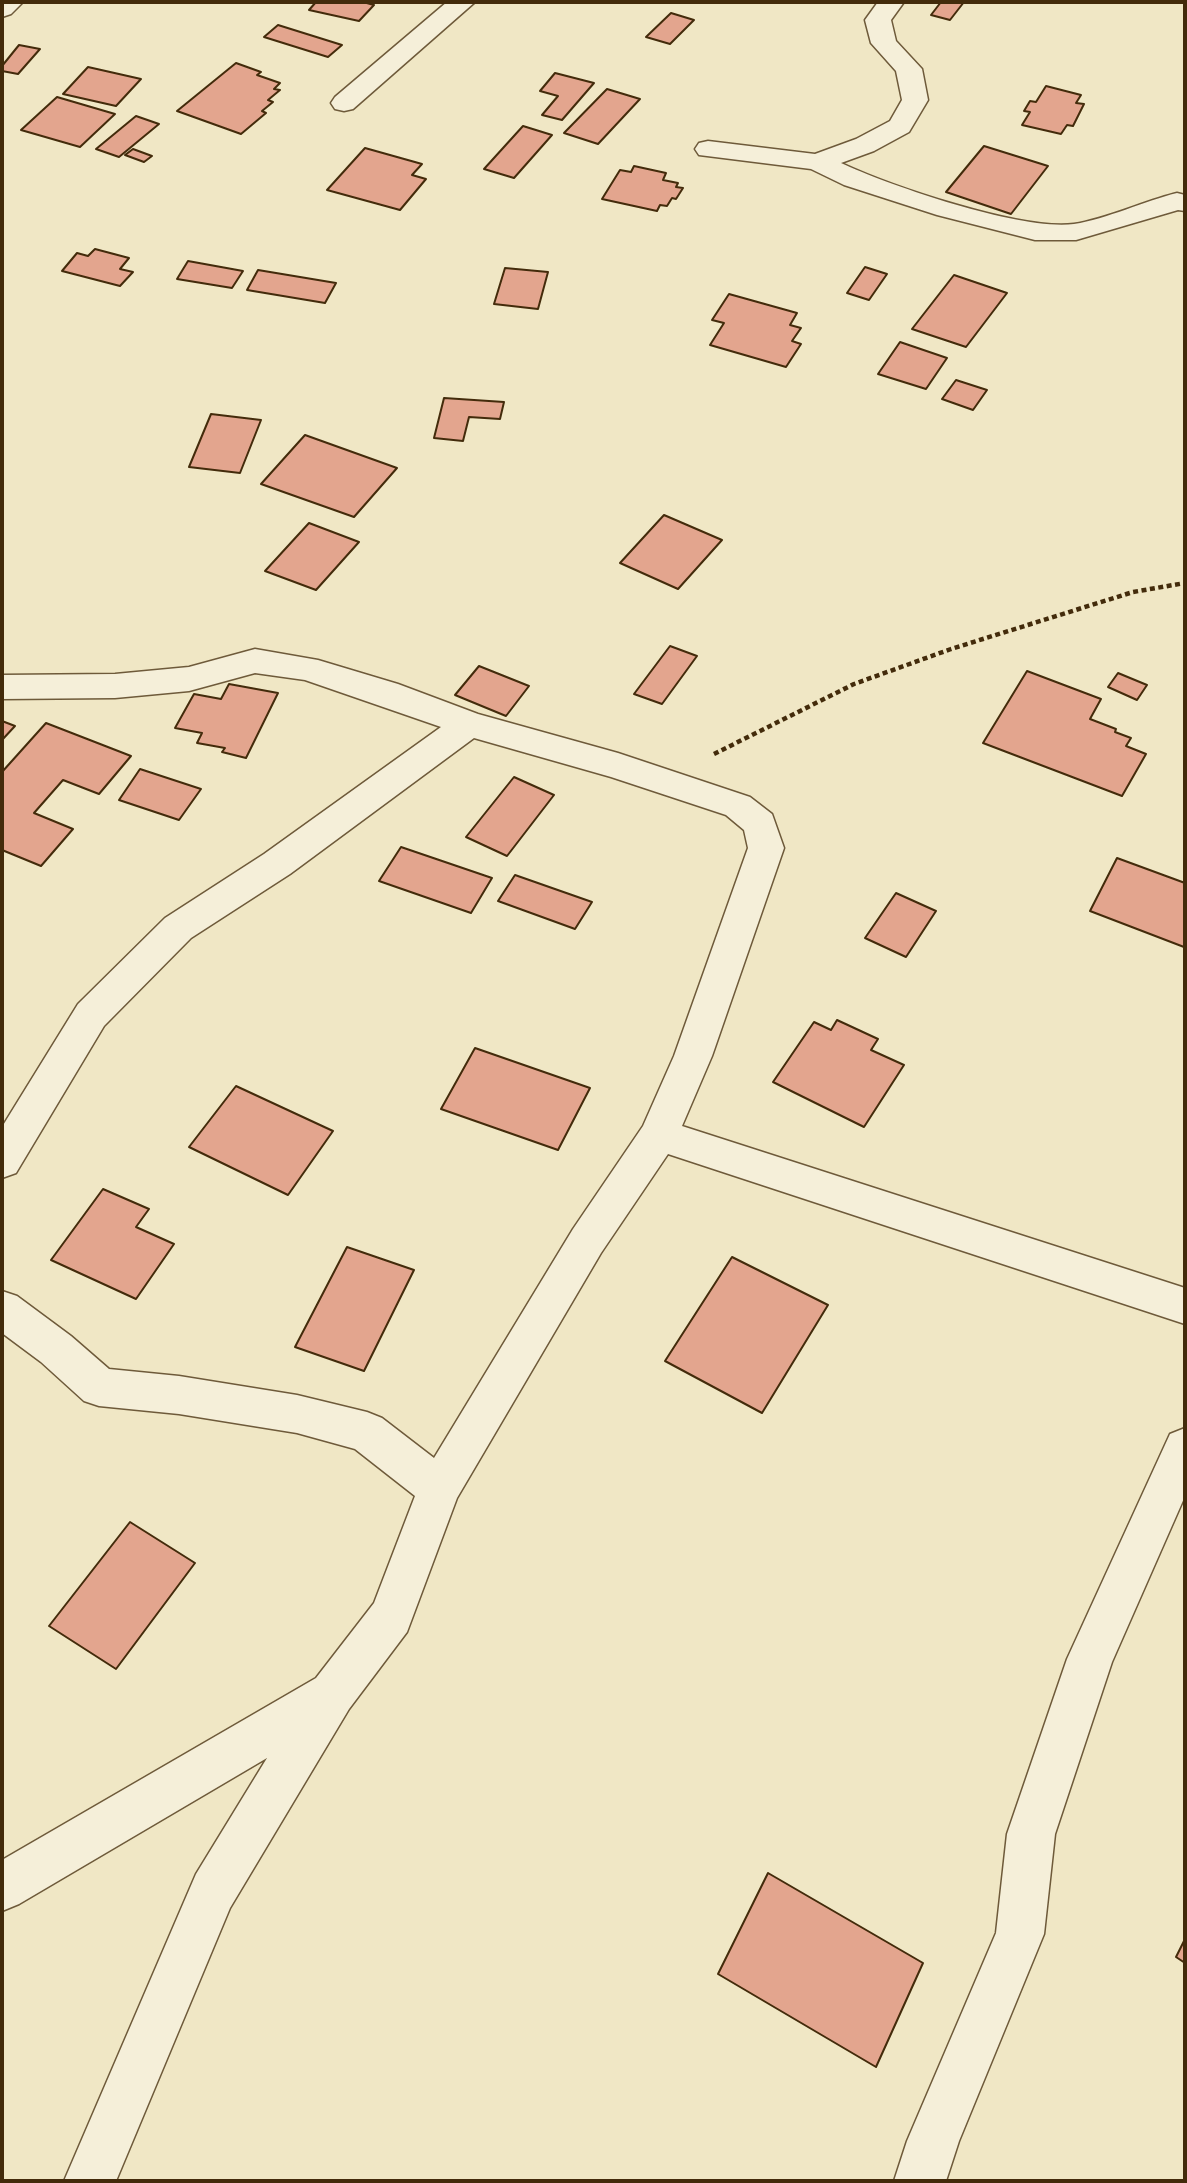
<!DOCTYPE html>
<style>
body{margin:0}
#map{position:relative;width:1187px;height:2183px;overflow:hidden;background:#f0e7c5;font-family:"Old Standard TT",serif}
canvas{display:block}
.frame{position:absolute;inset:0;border:4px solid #432b0b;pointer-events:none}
</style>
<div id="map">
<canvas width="1187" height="2183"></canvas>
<div class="frame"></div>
</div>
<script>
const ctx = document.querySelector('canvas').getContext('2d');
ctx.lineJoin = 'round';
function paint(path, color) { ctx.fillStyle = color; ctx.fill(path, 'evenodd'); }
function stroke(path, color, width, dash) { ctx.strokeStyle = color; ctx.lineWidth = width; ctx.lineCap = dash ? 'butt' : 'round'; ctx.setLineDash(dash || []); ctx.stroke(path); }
const building = new Path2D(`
 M 316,2 L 363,2 L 374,5 L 359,21 L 309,10 Z
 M 941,2 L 964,2 L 950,20 L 931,15 Z
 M 671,13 L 694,20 L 670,44 L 646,37 Z
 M 278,25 L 342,45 L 328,57 L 264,37 Z
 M 19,45 L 40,49 L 18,74 L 2,71 L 2,66 Z
 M 236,63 L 261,72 L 257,75 L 280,83 L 274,89 L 280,90 L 268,100 L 273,102 L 262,111 L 266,113 L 241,134 L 177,111 Z
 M 88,67 L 141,79 L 116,106 L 63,94 Z
 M 555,73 L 594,83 L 562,120 L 542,115 L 558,96 L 540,91 Z
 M 1046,86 L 1081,95 L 1076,103 L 1084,104 L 1073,126 L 1067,125 L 1061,134 L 1022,125 L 1030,112 L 1024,111 L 1030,101 L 1036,102 Z
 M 607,89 L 640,99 L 598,144 L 564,133 Z
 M 57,97 L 115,114 L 80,147 L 21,130 Z
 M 136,116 L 159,124 L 119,157 L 96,149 Z
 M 523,126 L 552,135 L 514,178 L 484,169 Z
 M 984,146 L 1048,166 L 1011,214 L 946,192 Z
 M 365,148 L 422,164 L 412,175 L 426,179 L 400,210 L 327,190 Z
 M 133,149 L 152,156 L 144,162 L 125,155 Z
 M 634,166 L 666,173 L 663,180 L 678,183 L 676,187 L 683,188 L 676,199 L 672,198 L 667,206 L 660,205 L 657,211 L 602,199 L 620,170 L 631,172 Z
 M 95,249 L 129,258 L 120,269 L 133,272 L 120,286 L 62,271 L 77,253 L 88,256 Z
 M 188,261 L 243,271 L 232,288 L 177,279 Z
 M 865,267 L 887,274 L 869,300 L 847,293 Z
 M 505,268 L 548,272 L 538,309 L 494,304 Z
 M 258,270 L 336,283 L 325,303 L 247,290 Z
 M 954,275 L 1007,293 L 966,347 L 912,329 Z
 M 729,294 L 797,313 L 790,325 L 801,328 L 792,341 L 801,344 L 786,367 L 710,345 L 724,323 L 712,320 Z
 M 900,342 L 947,358 L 926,389 L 878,374 Z
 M 956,380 L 987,390 L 973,410 L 942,399 Z
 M 444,398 L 504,402 L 500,419 L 469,417 L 463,441 L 434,438 Z
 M 211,414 L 261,420 L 240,473 L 189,467 Z
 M 305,435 L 397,468 L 354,517 L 261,484 Z
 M 664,515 L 722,540 L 678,589 L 620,563 Z
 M 309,523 L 359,542 L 316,590 L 265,571 Z
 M 670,646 L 697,656 L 662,704 L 634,694 Z
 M 479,666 L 529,686 L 506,716 L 455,695 Z
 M 1027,671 L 1101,699 L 1090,719 L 1116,729 L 1115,732 L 1131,738 L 1126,746 L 1146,754 L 1122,796 L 983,743 Z
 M 1118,673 L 1147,685 L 1137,700 L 1108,687 Z
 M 229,684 L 278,693 L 246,758 L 222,752 L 225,748 L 197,743 L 202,733 L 175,728 L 194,694 L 221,699 Z
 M 2,721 L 15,726 L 2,740 Z
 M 46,723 L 131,756 L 99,794 L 63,780 L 34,813 L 73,829 L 41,866 L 2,850 L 2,772 Z
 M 140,769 L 201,789 L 179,820 L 119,800 Z
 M 514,777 L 554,795 L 507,856 L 466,837 Z
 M 401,847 L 492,878 L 471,913 L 379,881 Z
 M 1117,858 L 1185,883 L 1184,947 L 1090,911 Z
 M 515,875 L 592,902 L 575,929 L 498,901 Z
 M 896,893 L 936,911 L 906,957 L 865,938 Z
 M 837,1020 L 878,1039 L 871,1050 L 904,1065 L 864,1127 L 773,1082 L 814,1022 L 831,1030 Z
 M 475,1048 L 590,1088 L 558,1150 L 441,1109 Z
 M 236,1086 L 333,1131 L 288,1195 L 189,1147 Z
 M 103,1189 L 149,1209 L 136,1227 L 174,1244 L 136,1299 L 51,1260 Z
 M 347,1247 L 414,1270 L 364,1371 L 295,1347 Z
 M 732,1257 L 828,1305 L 762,1413 L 665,1361 Z
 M 130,1522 L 195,1563 L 116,1669 L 49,1626 Z
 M 768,1873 L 923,1963 L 876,2067 L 718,1974 Z
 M 1185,1939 L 1185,1963 L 1176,1957 Z`);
const path = new Path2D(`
 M 714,754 L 854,684 L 951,649 L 1133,592 L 1185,583`);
const street = new Path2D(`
 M 2,2 L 23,2 L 11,14 L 2,17 Z
 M 447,2 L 475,2 L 353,109 L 344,111 L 335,109 L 331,103 L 335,97 Z
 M 878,2 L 904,2 L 891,20 L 896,41 L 922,69 L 928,100 L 909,132 L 874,151 L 841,163 C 891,186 1021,231 1074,224 C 1107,219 1144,201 1177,193 L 1185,195 L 1185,211 L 1178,210 L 1076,240 L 1035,240 L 937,215 L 844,185 L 811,169 L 699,155 L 695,149 L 699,143 L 708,141 L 815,154 L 856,139 L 890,121 L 902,100 L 896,71 L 871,43 L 865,20 Z
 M 255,649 L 318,660 L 398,684 L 478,714 L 618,753 L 750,797 L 772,814 L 784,848 L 712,1056 L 682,1126 L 1185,1288 L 1185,1324 L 668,1154 L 601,1253 L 457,1498 L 407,1632 L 349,1709 L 230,1908 L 116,2181 L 64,2181 L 196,1874 L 267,1758 L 19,1904 L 2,1911 L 2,1860 L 316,1678 L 374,1603 L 415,1496 L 355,1449 L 297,1433 L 179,1414 L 99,1406 L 84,1401 L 41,1362 L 2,1333 L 2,1291 L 17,1296 L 71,1336 L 109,1369 L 179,1376 L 297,1395 L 367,1412 L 382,1418 L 434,1458 L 573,1229 L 643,1126 L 674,1056 L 748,848 L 744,830 L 726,815 L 611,777 L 474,738 L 290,874 L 191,938 L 104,1026 L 16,1173 L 2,1178 L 2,1127 L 78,1004 L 165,918 L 264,854 L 441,727 L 305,680 L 255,673 L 189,691 L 115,698 L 2,699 L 2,675 L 115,674 L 189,667 Z
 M 1185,1428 L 1185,1496 L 1112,1662 L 1055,1834 L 1044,1934 L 959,2141 L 946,2181 L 894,2181 L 907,2141 L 996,1933 L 1007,1834 L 1067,1659 L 1170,1434 Z`);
paint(building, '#e3a58e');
stroke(building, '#432b0b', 2);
stroke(street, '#6e5a3a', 3);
stroke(path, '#432b0b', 4.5, [5, 3.5]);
paint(street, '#f5efd9');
</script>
